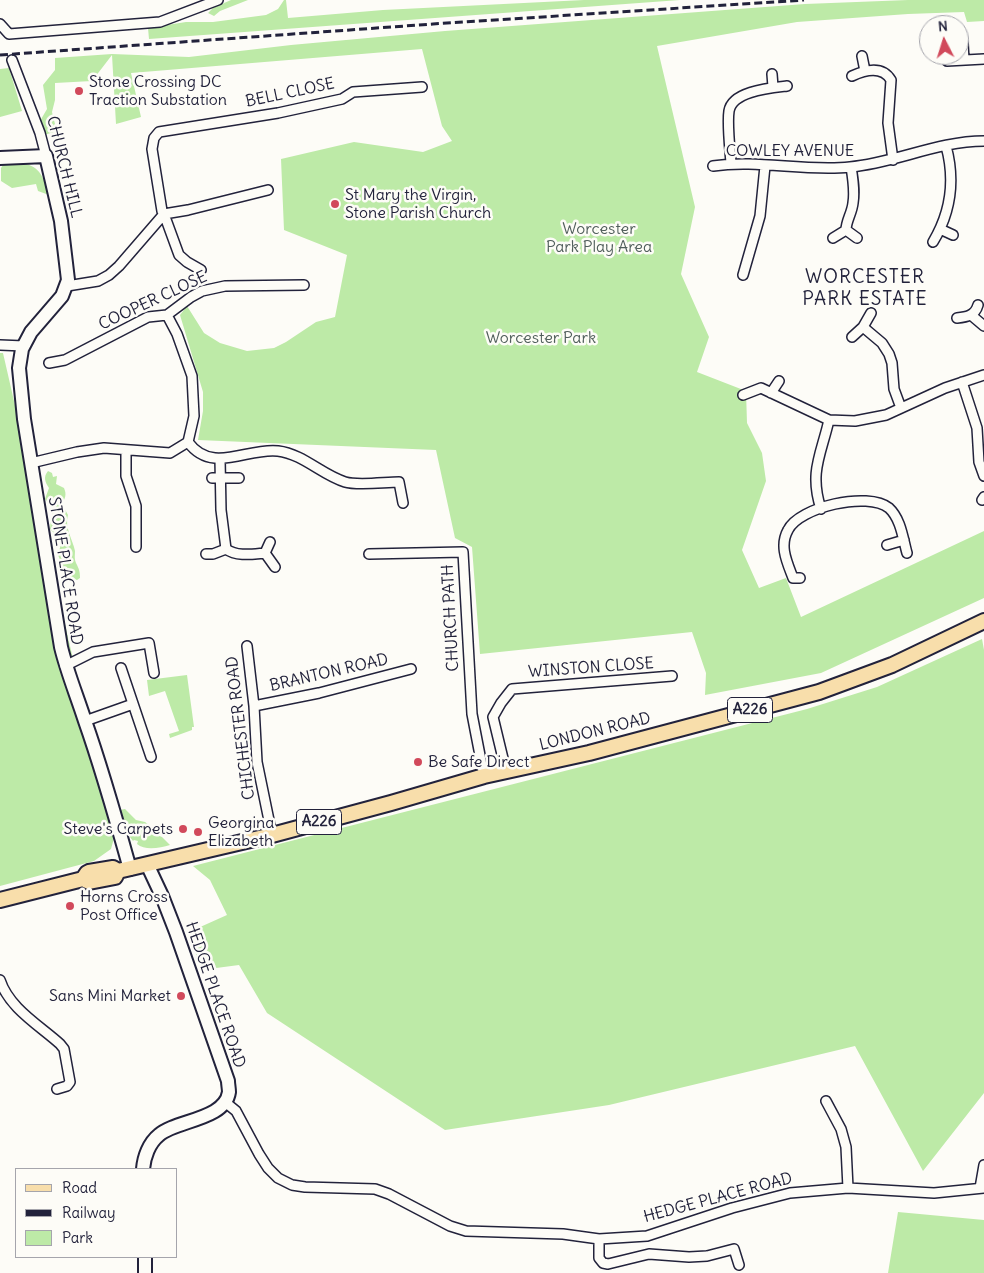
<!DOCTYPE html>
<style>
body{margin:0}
#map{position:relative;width:984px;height:1273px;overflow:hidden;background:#fdfcf7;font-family:Delius,sans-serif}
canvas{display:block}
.legend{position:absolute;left:15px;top:1168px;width:162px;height:90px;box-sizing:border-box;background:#fdfcf7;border:1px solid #a5a5ac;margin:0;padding:6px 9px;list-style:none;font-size:15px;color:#22223b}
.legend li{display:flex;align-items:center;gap:10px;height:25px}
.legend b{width:25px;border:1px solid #a5a5ac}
.north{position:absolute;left:919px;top:15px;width:50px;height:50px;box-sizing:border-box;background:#fdfcf7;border:1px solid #a5a5ac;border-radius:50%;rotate:355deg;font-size:14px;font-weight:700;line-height:20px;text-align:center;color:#22223b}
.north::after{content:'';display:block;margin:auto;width:18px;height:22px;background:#d1495b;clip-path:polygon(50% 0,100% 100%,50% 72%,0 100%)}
</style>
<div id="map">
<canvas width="984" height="1273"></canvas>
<ul class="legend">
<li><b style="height:6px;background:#f8deab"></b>Road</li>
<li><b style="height:6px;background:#22223b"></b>Railway</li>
<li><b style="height:14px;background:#bdeaa7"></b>Park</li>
</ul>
<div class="north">N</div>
</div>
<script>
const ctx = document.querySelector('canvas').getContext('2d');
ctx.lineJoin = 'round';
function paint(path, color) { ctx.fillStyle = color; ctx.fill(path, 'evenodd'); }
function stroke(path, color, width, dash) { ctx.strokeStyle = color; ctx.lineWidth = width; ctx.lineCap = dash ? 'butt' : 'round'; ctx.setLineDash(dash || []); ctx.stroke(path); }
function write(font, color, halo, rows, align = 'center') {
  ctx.font = font + ' Delius,sans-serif'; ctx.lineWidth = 5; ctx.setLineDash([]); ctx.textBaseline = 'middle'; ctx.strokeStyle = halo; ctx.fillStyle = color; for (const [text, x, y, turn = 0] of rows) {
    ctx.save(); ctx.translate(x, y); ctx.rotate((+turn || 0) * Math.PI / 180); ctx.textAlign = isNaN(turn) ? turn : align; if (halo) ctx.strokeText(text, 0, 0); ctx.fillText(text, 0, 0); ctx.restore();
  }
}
const green = new Path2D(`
 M 231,0 L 248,0 L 220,11 L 214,16 L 208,13 L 213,8 Z
 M 284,0 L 286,0 L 288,18 L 383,10 L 584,0 L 680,0 L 149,39 L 148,28 L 186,22 L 213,22 L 266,15 L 278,9 Z
 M 908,0 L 984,0 L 984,21 L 967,22 L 964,12 L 908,14 L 797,22 L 657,46 L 695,207 L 681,274 L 709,337 L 697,372 L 746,391 L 747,423 L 762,453 L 766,481 L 742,550 L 759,588 L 786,578 L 801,617 L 984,531 L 984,598 L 821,673 L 705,695 L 706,673 L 692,632 L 480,654 L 472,547 L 455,538 L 436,450 L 198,440 L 203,411 L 203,392 L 180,315 L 187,306 L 204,333 L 220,343 L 247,351 L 274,348 L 286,342 L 316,322 L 335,317 L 347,255 L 284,230 L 281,159 L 354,142 L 423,152 L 452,141 L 442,126 L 422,49 L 131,73 L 141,117 L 116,124 L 112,55 L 92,81 L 55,83 L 55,100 L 52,112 L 55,124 L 54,132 L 44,135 L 40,121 L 47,109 L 43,85 L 55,70 L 55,58 L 112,54 L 189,57 L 291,45 L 445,31 L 805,4 Z
 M 9,68 L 22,111 L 0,117 L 0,69 Z
 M 22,163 C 42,167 43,178 49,195 L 38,191 L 36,184 L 12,188 L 1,181 L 1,168 L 3,165 Z
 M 0,353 L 3,353 L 114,838 L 111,849 L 94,861 L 0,886 Z
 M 48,471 L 52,473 L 53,477 L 57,476 L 56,484 L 64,488 C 67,495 65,498 62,504 L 68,515 C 64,527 73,540 75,551 C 75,555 74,559 76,563 C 79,569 80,571 80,578 L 77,580 L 67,576 L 61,568 L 61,562 L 58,555 L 61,544 L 53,537 L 53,532 L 50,529 L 51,517 L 55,516 L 52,515 L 54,503 L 49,504 L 45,499 L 49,488 C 45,482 43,477 48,471 Z
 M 982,639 L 984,650 L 984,1093 L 923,1171 L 855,1046 L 609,1105 L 445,1130 L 267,1013 L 239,965 L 201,970 L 189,932 L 227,915 L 210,880 L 193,866 L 807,709 L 877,687 Z
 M 187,675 L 194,727 L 192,727 L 192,730 L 170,738 L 169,734 L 179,731 L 165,691 L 149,696 L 147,680 Z
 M 125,809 L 136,820 L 145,822 L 153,828 L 157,835 L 162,837 L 170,845 C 160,848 145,851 137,844 L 138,841 L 134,840 L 133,841 C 126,833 123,821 120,810 Z
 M 898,1212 L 984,1220 L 984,1273 L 888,1273 Z`);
const street = new Path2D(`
 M 0,24 L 9,34 L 160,22 L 218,0
 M 963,43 L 964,60
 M 862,56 L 865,71
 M 12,60 L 40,133 L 46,156
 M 947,61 L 984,59
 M 772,74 L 773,87
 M 852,76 C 865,70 882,65 891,80 L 888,123 L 893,160
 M 731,163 C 730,149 727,124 729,111 C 732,91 770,88 787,86
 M 713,166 C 758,159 804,172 850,167 C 895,163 938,141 984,141
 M 940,229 L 953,235
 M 846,230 C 846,221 852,213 853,203 C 855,191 853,179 851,167
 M 833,238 L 846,230 L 857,238
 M 933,242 C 951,212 955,179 946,146
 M 201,270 L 187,262 L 179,255 L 164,214 L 162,211 L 152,149 L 154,138 L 159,132 L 278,113 L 342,99 L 353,92 L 422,87
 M 743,275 L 760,216 L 765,166
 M 67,286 L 98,281 L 109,275 L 119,266 L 164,214 L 188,210 L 268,190
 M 971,315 L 984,326
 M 957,318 C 966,317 975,316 978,305
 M 863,327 L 871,313
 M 852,337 L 863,327 L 882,343 L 889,354 L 892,363 L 894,389 L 901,408
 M 0,345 L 24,346
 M 49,363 L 65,360 L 148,317 L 167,315 L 191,297 L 202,291 L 225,286 L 304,285
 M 962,382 L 977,428 L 979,462 L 984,476
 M 771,393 L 779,381
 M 743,395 L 761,388 L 829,420 L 855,421 L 886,415 L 945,388 L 984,375
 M 188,442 C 212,475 248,447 278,451 C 303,454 322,475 345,482 C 358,486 385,482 399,482 L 403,503
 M 126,450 L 126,476 L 136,506 L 136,547
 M 220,459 L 221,510 L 226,549
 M 31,463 L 77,452 L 104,448 L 170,453 L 188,442 L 194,416 L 192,376 L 177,334 L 167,315
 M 212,478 L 239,478
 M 982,500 L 984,497
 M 821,509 C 809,472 821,455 829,420
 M 887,545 L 904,540
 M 265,553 L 275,567
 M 206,554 L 213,554 L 226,549 C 237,557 253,554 265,553 L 270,542
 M 369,554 L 463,552 L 472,714 L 484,776
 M 800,578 L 793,578 C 787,562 779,546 788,530 C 799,507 868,491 889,508 C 901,519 903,539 907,553
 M 247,646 L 254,706 L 257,762 L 272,835
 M 65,666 L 93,652 L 149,643 L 154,673
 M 121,668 L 151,757
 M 254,706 L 319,693 L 411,669
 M 85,721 L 133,704
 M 506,771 L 493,717 L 501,703 L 512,689 L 672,676
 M 0,980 C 9,1008 39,1025 60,1044 L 64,1049 L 70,1082 L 67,1086 L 57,1089
 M 826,1101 L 841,1129 L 846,1147 L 848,1188
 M 225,1102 L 236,1111 L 259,1154 L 268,1168 L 278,1178 L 292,1185 L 305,1187 L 375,1189 L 389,1194 L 450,1226 L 466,1231 L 563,1234 L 599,1239 L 647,1236 L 732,1208 L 790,1193 L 848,1188 L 934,1193 L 984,1188
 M 980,1188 L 984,1165
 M 599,1239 L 599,1258 L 603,1263 L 608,1264 L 649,1254 L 689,1257 L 707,1256 L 734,1249 L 739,1265`);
const secondary = new Path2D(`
 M 0,158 L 46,156 L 61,221 L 68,280 L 62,296 L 31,332 L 22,349 L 19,368 L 24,419 L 61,647 C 67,672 77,696 85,721 C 102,769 116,819 130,869
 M 143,1169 C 144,1157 149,1143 159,1135 C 176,1120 225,1120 229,1092 C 229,1089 228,1084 228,1081 L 176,932 L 162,896 L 147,864
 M 145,1273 L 145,1257`);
const primary = new Path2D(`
 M 83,879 L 87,873 L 89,872 L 113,868 L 118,871
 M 0,900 L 83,879 L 89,882 L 115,877 L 118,871 L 272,835 L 391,803 L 484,776 L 589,753 L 819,692 L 892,665 L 984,621`);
const rail = new Path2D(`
 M 0,55 L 433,24 L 804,0`);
const markers = [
 [79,91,5,"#d1495b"],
 [335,204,5,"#d1495b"],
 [418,762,5,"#d1495b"],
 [183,829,5,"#d1495b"],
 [198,832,5,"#d1495b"],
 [70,906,5,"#d1495b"],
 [181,996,5,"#d1495b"]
];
const shields = [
 [750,710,45],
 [319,822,45]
];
const shieldNames = [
 ["A226",750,710],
 ["A226",319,822]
];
const poiNames = [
 ["Stone Crossing DC",89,82],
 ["Traction Substation",89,100],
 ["St Mary the Virgin,",345,195],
 ["Stone Parish Church",345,213],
 ["Be Safe Direct",428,762],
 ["Georgina",208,823],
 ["Elizabeth",208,841],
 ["Steve's Carpets",173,829,"right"],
 ["Horns Cross",80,897],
 ["Post Office",80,915],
 ["Sans Mini Market",171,996,"right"]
];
const streetNames = [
 ["BELL CLOSE",290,93,-12],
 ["COWLEY AVENUE",790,151],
 ["CHURCH HILL",64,167,76],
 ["COOPER CLOSE",153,301,-25],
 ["STONE PLACE ROAD",65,571,81],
 ["CHURCH PATH",451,618,-93],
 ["WINSTON CLOSE",591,668,-4],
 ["BRANTON ROAD",329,673,-13],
 ["CHICHESTER ROAD",241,728,-97],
 ["LONDON ROAD",595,732,-14],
 ["HEDGE PLACE ROAD",215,995,71],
 ["HEDGE PLACE ROAD",718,1198,-15]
];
const parkNames = [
 ["Worcester",599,229],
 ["Park Play Area",599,247],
 ["Worcester Park",541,338]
];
const quarterNames = [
 ["WORCESTER",865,278],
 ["PARK ESTATE",865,300]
];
paint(green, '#bdeaa7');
stroke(street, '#22223b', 12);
stroke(secondary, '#22223b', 16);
stroke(primary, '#22223b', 18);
stroke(street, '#fdfcf7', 9);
stroke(secondary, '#fdfcf7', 12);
stroke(primary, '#f8deab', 14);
stroke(rail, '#22223b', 3, [8, 4]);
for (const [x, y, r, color] of markers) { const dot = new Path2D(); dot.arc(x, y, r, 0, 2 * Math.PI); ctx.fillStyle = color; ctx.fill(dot); stroke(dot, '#fdfcf7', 2); }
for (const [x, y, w] of shields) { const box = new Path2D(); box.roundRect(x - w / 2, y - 12.5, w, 25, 4); ctx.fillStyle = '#fdfcf7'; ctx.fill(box); stroke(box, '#22223b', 1); }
write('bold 15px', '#22223b', null, shieldNames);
write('16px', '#22223b', '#fdfcf7', poiNames, 'left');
write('16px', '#22223b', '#fdfcf7', streetNames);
write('16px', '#505e5b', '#fdfcf7', parkNames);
ctx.letterSpacing = '1px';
write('19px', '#22223b', '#fdfcf7', quarterNames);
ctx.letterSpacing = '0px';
</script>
